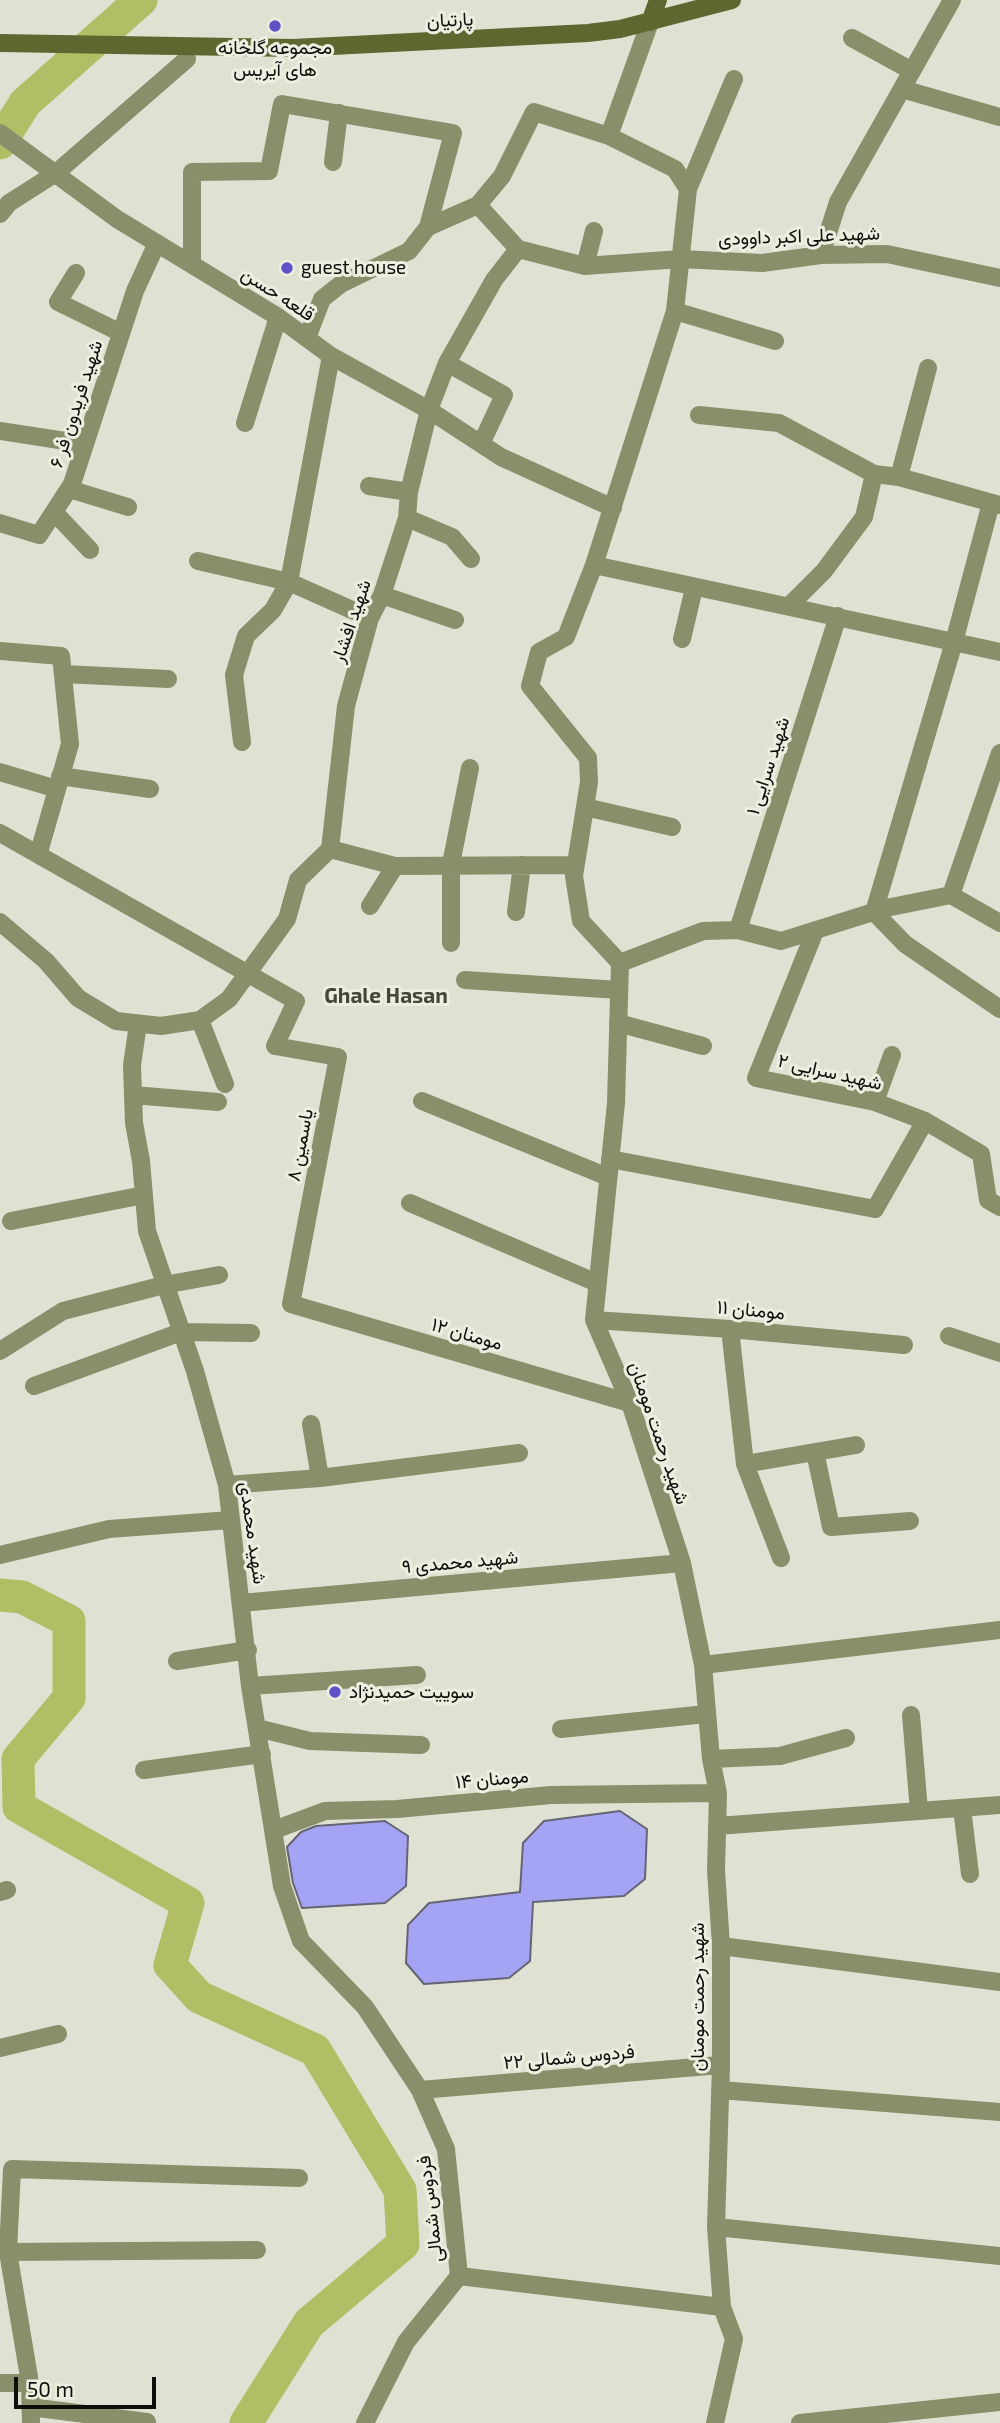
<!DOCTYPE html>
<meta charset="utf-8">
<style>
body{margin:0}
#map{position:relative;width:1000px;height:2423px;overflow:hidden;background:#dfe2d3;font-family:"Exo 2",sans-serif}
canvas{display:block}
.scale{position:absolute;left:14px;top:2377px;width:142px;height:32px;box-sizing:border-box;border:4px solid #0e0f0a;border-top:0;padding-left:9px;font-size:21px;line-height:24px;white-space:nowrap;color:#0e0f0a;-webkit-text-stroke:5px #ecefe0;paint-order:stroke}
</style>
<div id="map">
<canvas width="1000" height="2423"></canvas>
<div class="scale">50 m</div>
</div>
<script>
const ctx = document.querySelector('canvas').getContext('2d');
ctx.lineJoin = 'round';
function stroke(path, color, width, dash) { ctx.strokeStyle = color; ctx.lineWidth = width; ctx.lineCap = dash ? 'butt' : 'round'; ctx.setLineDash(dash || []); ctx.stroke(path); }
function paint(path, color) { ctx.fillStyle = color; ctx.fill(path, 'evenodd'); }
function write(font, color, halo, rows, align = 'center') {
  ctx.font = font + ' "Exo 2",Vazirmatn,sans-serif'; ctx.lineWidth = 6; ctx.setLineDash([]); ctx.textBaseline = 'middle'; ctx.strokeStyle = halo; ctx.fillStyle = color; for (const [text, x, y, turn = 0] of rows) {
    ctx.save(); ctx.translate(x, y); ctx.rotate((+turn || 0) * Math.PI / 180); ctx.textAlign = isNaN(turn) ? turn : align; if (halo) ctx.strokeText(text, 0, 0); ctx.fillText(text, 0, 0); ctx.restore();
  }
}
const river = new Path2D(`
 M 0,143 L 25,103 L 141,0
 M 0,1595 L 22,1597 L 69,1621 L 69,1698 L 18,1759 L 19,1807 L 188,1903 L 170,1965 L 199,1997 L 315,2050 L 400,2190 L 403,2244 L 309,2323 L 246,2423`);
const building = new Path2D(`
 M 620,1811 L 647,1829 L 645,1879 L 624,1896 L 533,1902 L 530,1961 L 509,1978 L 424,1984 L 406,1963 L 408,1925 L 429,1903 L 520,1892 L 523,1843 L 544,1821 Z
 M 385,1821 L 408,1836 L 406,1886 L 385,1903 L 302,1908 L 293,1883 L 287,1847 L 301,1832 L 316,1826 Z`);
const street = new Path2D(`
 M 852,38 L 912,71
 M 902,89 L 1000,117
 M 0,133 L 117,219 L 278,317 L 331,356 L 429,410 L 501,457 L 613,508
 M 609,136 L 650,22
 M 333,162 L 339,113
 M 478,205 L 518,249
 M 0,214 L 9,203 L 56,173 L 187,59
 M 428,227 L 478,205 L 502,176 L 534,112 L 609,136 L 675,169 L 688,189
 M 518,249 L 585,266 L 680,259 L 762,263 L 821,255 L 887,254 L 1000,278
 M 821,255 L 838,202 L 952,0
 M 192,264 L 192,172 L 269,171 L 282,104 L 453,133 L 428,227 L 409,251 L 341,284 L 322,299 L 307,338
 M 585,266 L 594,231
 M 76,273 L 58,302 L 121,333
 M 675,311 L 775,341
 M 447,363 L 504,395 L 481,444
 M 699,415 L 779,423 L 874,474 L 899,477 L 1000,505
 M 245,423 L 278,317
 M 0,431 L 85,444
 M 899,477 L 928,368
 M 369,486 L 409,492
 M 69,489 L 128,507
 M 991,503 L 954,642 L 874,912 L 905,944 L 1000,1009
 M 54,512 L 90,550
 M 407,518 L 452,537 L 471,559
 M 0,523 L 39,535 L 72,484 L 135,291 L 157,243
 M 198,561 L 289,582 L 370,618
 M 594,565 L 1000,652
 M 382,595 L 455,620
 M 790,605 L 824,571 L 864,517 L 874,474
 M 682,639 L 694,588
 M 0,651 L 61,656 L 70,744 L 39,852
 M 63,674 L 168,679
 M 242,742 L 234,675 L 246,636 L 273,610 L 289,582 L 331,356
 M 0,772 L 57,789
 M 60,776 L 150,789
 M 585,807 L 672,827
 M 0,833 L 296,1001 L 275,1046 L 338,1057 L 291,1304 L 630,1403
 M 330,849 L 346,706 L 370,618 L 382,595 L 407,518 L 409,492 L 429,410 L 447,363 L 494,280 L 518,249
 M 330,849 L 395,866 L 575,865
 M 951,895 L 1000,753
 M 370,906 L 395,866
 M 516,912 L 522,865
 M 0,922 L 46,961 L 78,998 L 116,1021 L 161,1026 L 200,1020 L 229,999 L 287,919 L 298,880 L 330,849
 M 738,930 L 838,616
 M 815,931 L 756,1078 L 875,1102 L 925,1121 L 981,1154 L 988,1200 L 1000,1207
 M 451,943 L 451,864 L 470,768
 M 620,963 L 703,931 L 738,930 L 781,941 L 886,908 L 951,895 L 1000,923
 M 465,980 L 619,990
 M 200,1020 L 225,1084
 M 618,1023 L 703,1046
 M 138,1024 L 132,1065 L 134,1123 L 141,1161 L 147,1231 L 195,1371 L 227,1485 L 250,1686 L 282,1886 L 301,1941 L 365,2007 L 420,2090 L 446,2149 L 459,2276 L 406,2342 L 365,2423
 M 133,1095 L 218,1102
 M 422,1101 L 608,1177
 M 875,1102 L 892,1055
 M 610,1159 L 875,1209 L 925,1121
 M 410,1203 L 597,1283
 M 11,1221 L 144,1195
 M 594,1320 L 730,1329 L 904,1345
 M 730,1329 L 745,1464 L 781,1558
 M 949,1336 L 1000,1353
 M 0,1351 L 63,1311 L 164,1285 L 219,1275
 M 34,1386 L 181,1332 L 251,1333
 M 311,1424 L 320,1478
 M 815,1452 L 831,1527 L 910,1521
 M 745,1464 L 856,1445
 M 227,1485 L 320,1478 L 519,1453
 M 0,1555 L 109,1529 L 231,1520
 M 241,1603 L 682,1563
 M 177,1661 L 248,1650
 M 703,1665 L 1000,1630
 M 250,1686 L 417,1675
 M 911,1715 L 919,1811
 M 257,1728 L 310,1741 L 421,1745
 M 561,1729 L 706,1714
 M 711,1759 L 780,1756 L 846,1738
 M 144,1770 L 262,1754
 M 962,1808 L 970,1874
 M 717,1826 L 1000,1805
 M 274,1830 L 325,1811 L 397,1809 L 551,1795 L 718,1793
 M 0,1892 L 7,1890
 M 721,1946 L 1000,1982
 M 0,2048 L 58,2034
 M 420,2090 L 721,2065
 M 720,2090 L 1000,2112
 M 716,2227 L 1000,2256
 M 8,2252 L 257,2250
 M 459,2276 L 722,2307
 M 0,2383 L 30,2383
 M 30,2407 L 147,2422
 M 31,2423 L 30,2383 L 8,2252 L 12,2169 L 299,2178
 M 715,2423 L 734,2339 L 722,2307 L 716,2227 L 721,2065 L 721,1946 L 716,1870 L 718,1793 L 711,1759 L 703,1665 L 682,1563 L 630,1403 L 594,1320 L 616,1103 L 620,963 L 581,921 L 574,876 L 589,782 L 588,758 L 530,686 L 539,652 L 566,637 L 594,565 L 675,311 L 688,189 L 734,79
 M 800,2423 L 1000,2402`);
const secondary = new Path2D(`
 M 650,22 L 658,0
 M 0,43 L 293,48 L 588,33 L 620,29 L 732,0`);
const markers = [
 [275,26,7,"#6151c9"],
 [287,268,7,"#6151c9"],
 [335,1692,7,"#6151c9"]
];
const streetNames = [
 ["پارتیان",450,20,-3],
 ["شهید علی اکبر داوودی",799,236,-2],
 ["قلعه حسن",278,294,33],
 ["شهید فریدون فر ۶",76,404,-72],
 ["شهید افشار",351,621,-71],
 ["شهید سرایی ۱",768,766,-72],
 ["شهید سرایی ۲",830,1072,13],
 ["یاسمین ۸",300,1145,-79],
 ["مومنان ۱۱",751,1310,5],
 ["مومنان ۱۲",467,1334,16],
 ["شهید رحمت مومنان",659,1433,71],
 ["شهید محمدی",253,1533,82],
 ["۹ شهید محمدی",460,1562,-5],
 ["مومنان ۱۴",492,1779,-5],
 ["شهید رحمت مومنان",698,1997,-90],
 ["فردوس شمالی ۲۲",569,2057,-5],
 ["فردوس شمالی",430,2209,-97]
];
const poiNames = [
 ["مجموعه گلخانه",275,48,"center"],
 ["های آیریس",275,70,"center"],
 ["guest house",301,268],
 ["سوییت حمیدنژاد",349,1692]
];
const neighbourhoodNames = [
 ["Ghale Hasan",386,996]
];
stroke(river, '#b1be65', 33);
paint(building, '#a5a3f4');
stroke(building, '#656572', 2);
stroke(street, '#888f6a', 18);
stroke(secondary, '#5f6730', 18);
for (const [x, y, r, color] of markers) { const dot = new Path2D(); dot.arc(x, y, r, 0, 2 * Math.PI); ctx.fillStyle = color; ctx.fill(dot); stroke(dot, '#ecefe0', 2.5); }
write('19px', '#0e0f0a', '#ecefe0', streetNames);
write('19px', '#0e0f0a', '#ecefe0', poiNames, 'left');
write('bold 21px', '#44473a', '#ecefe0', neighbourhoodNames);
</script>
